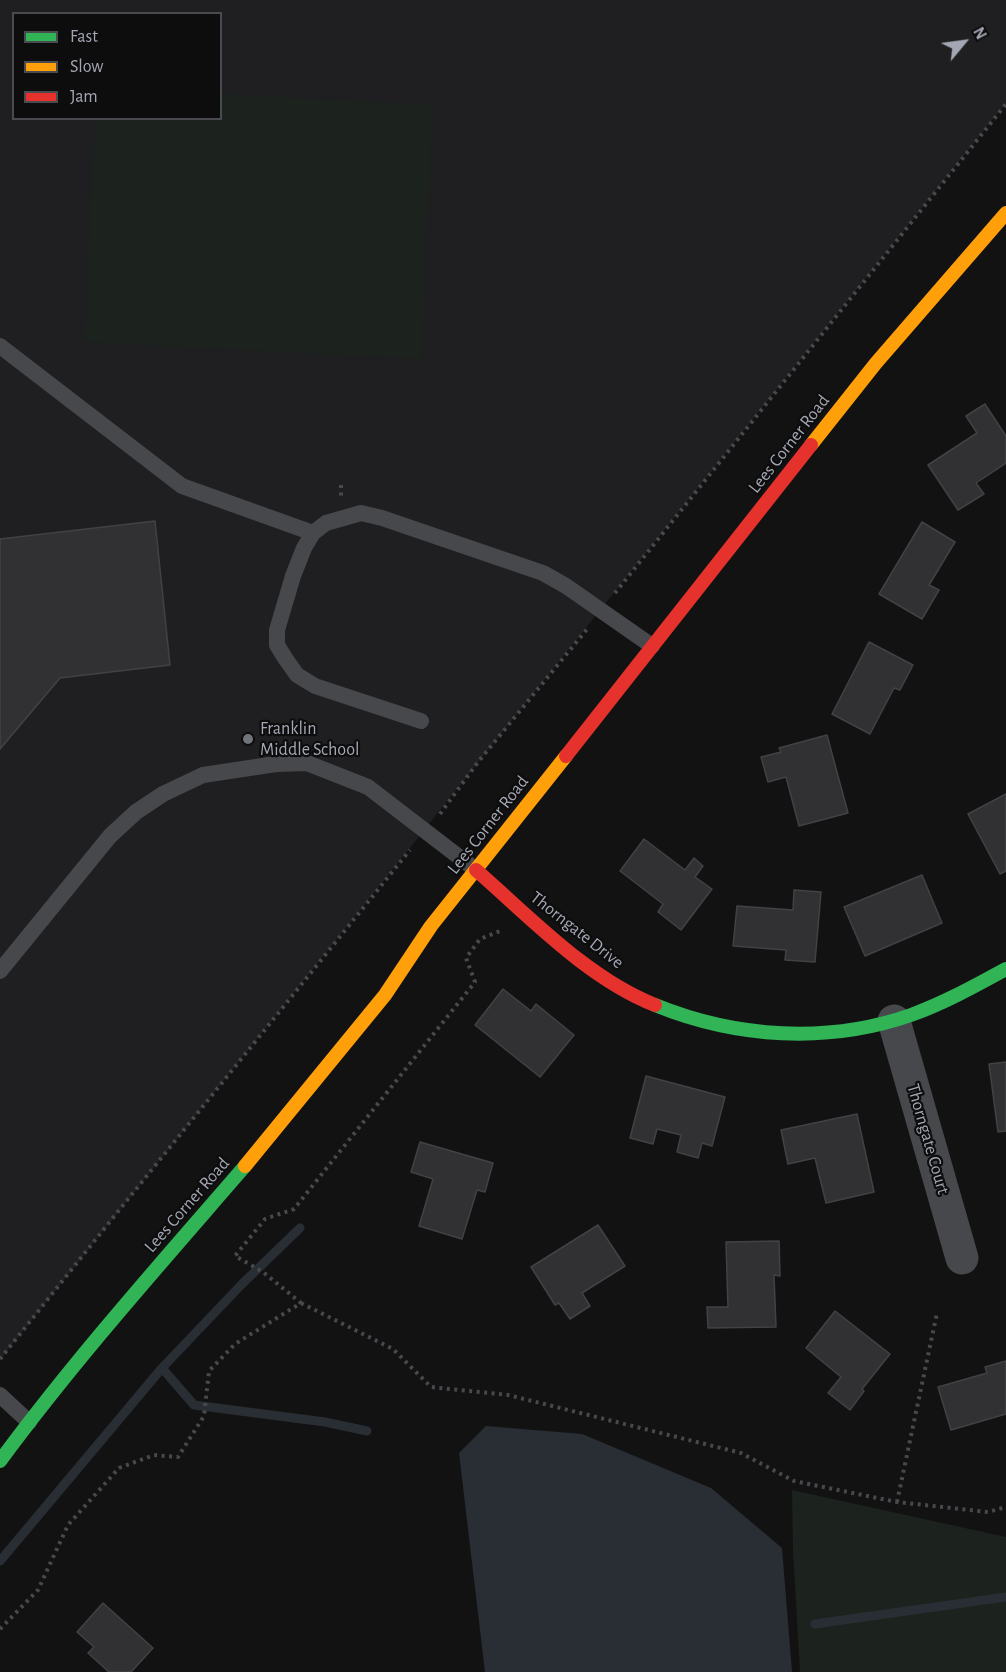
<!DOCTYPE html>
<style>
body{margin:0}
#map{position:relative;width:1006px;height:1672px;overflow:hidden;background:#121213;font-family:"Alegreya Sans",sans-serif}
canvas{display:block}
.legend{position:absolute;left:12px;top:12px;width:210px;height:108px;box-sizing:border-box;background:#0d0d0e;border:2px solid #494b50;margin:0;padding:8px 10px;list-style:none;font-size:18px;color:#a4a7b3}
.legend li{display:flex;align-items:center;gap:12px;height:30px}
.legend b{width:30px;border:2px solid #494b50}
.north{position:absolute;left:934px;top:12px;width:60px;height:60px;-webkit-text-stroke:4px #0d0d0e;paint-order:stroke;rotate:61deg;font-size:16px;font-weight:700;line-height:24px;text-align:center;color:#a4a7b3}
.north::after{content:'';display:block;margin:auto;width:21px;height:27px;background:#a4a7b3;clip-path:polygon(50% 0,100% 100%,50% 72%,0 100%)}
</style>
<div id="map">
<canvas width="1006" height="1672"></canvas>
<ul class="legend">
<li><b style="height:8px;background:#30b455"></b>Fast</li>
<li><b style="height:8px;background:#ff9f0a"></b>Slow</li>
<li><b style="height:8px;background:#e5322d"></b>Jam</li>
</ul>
<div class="north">N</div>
</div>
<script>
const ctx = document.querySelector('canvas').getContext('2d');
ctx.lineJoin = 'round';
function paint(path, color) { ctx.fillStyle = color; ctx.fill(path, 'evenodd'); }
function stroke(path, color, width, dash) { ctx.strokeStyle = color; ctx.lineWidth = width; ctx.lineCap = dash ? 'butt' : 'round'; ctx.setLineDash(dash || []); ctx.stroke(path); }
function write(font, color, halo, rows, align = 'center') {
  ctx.font = font + ' "Alegreya Sans",sans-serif'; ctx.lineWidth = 4.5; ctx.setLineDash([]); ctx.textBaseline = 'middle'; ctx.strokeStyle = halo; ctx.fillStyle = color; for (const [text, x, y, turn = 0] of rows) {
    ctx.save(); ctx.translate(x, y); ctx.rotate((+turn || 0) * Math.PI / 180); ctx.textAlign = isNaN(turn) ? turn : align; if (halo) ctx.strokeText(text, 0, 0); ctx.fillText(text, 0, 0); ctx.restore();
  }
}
const built = new Path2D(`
 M 0,0 L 1006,0 L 1006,103 L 0,1360 ZM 14,14 L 220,14 L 220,118 L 14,118 Z`);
const green = new Path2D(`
 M 221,94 L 433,105 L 421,359 L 84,342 L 95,119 L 220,118 Z
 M 792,1490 L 1006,1537 L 1006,1672 L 800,1672 L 793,1551 Z`);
const water = new Path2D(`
 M 486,1426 L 582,1434 L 711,1488 L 782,1548 L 792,1672 L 485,1672 L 459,1453 Z`);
const stream = new Path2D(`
 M 162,1368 L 242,1284 L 300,1228
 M 0,1561 L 162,1368 L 194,1405 L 325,1422 L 367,1431
 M 815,1624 L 1006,1597`);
const building = new Path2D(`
 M 985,404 L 1006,436 L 1006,463 L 976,483 L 984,494 L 958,510 L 928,465 L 977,433 L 966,416 Z
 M 155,521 L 170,665 L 60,678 L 0,749 L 0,539 Z
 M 922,522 L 955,542 L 929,585 L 939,590 L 922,619 L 879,594 Z
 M 869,642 L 913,665 L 900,690 L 894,688 L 870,734 L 832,714 Z
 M 827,735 L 848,813 L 799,826 L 786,777 L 768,782 L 761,757 L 781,752 L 779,748 Z
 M 1006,794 L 1006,871 L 1000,874 L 968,814 Z
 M 644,839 L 685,870 L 694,858 L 703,866 L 695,877 L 712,889 L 681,930 L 658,912 L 663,904 L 620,871 Z
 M 922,875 L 942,923 L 865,956 L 844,907 Z
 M 794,890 L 821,892 L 815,962 L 785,960 L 786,950 L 733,946 L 737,906 L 793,910 Z
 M 503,989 L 531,1011 L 536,1004 L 574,1035 L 540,1077 L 475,1025 Z
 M 1006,1062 L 1006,1131 L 998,1132 L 989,1064 Z
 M 646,1076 L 725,1097 L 712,1146 L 702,1143 L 698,1158 L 677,1152 L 681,1135 L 657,1129 L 653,1144 L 630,1138 Z
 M 857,1114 L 874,1192 L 826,1203 L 815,1158 L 788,1164 L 781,1130 Z
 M 420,1142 L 493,1163 L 485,1192 L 477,1190 L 462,1239 L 419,1226 L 433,1179 L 411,1172 Z
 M 598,1225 L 625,1266 L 582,1293 L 590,1306 L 570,1319 L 559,1303 L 555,1305 L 531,1267 Z
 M 779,1241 L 780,1276 L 774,1275 L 776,1327 L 708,1328 L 707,1307 L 728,1307 L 726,1242 Z
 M 835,1311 L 890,1354 L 862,1389 L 864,1391 L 850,1410 L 828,1393 L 841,1377 L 806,1348 Z
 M 1006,1361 L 1006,1414 L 951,1430 L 938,1387 L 987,1373 L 985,1367 Z
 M 103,1603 L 153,1648 L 131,1672 L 109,1672 L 88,1653 L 94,1647 L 77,1632 Z`);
const path = new Path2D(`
 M 341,485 L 341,496
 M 615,593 L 1006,104
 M 440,814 L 478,762 L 588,628
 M 301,1303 L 393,1349 L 431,1387 L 508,1395 L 741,1453 L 794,1481 L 897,1502 L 988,1512 L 1006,1507
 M 0,1359 L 116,1214 L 410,850
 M 897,1502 L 937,1313
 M 0,1629 L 38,1590 L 68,1525 L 119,1468 L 154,1455 L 178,1457 L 204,1416 L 209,1371 L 235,1344 L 301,1303 L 263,1272 L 235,1256 L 265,1219 L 294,1209 L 475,982 L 466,958 L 480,939 L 500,931`);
const lane = new Path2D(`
 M 0,346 L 182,486 L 313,533
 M 421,721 L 315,686 L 297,675 L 285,658 L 277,645 L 277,630 L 293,576 L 304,548 L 313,533 L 326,523 L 361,513 L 382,518 L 543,573 L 566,586 L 652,646
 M 0,971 L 110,836 L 136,812 L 163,794 L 203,775 L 276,764 L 307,763 L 368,787 L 476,870
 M 0,1395 L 29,1422`);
const street = new Path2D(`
 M 894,1021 L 962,1258`);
const fast = new Path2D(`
 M 655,1005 C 736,1038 828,1044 911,1015 C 944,1003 975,986 1006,969
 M 0,1461 C 76,1358 162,1262 245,1166`);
const slow = new Path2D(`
 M 811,445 L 876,363 L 1006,213
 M 245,1166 L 385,995 L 431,926 L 566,756`);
const jam = new Path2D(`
 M 566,756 L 811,445
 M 476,870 C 530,917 587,978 655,1005`);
const markers = [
 [248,739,6,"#71737b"]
];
const streetNames = [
 ["Lees Corner Road",789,444,-52],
 ["Lees Corner Road",488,825,-52],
 ["Thorngate Drive",577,930,38],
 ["Thorngate Court",928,1139,74],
 ["Lees Corner Road",187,1205,-49]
];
const poiNames = [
 ["Franklin",260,729],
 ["Middle School",260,750]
];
paint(built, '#1f1f21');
paint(green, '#1c221d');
paint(water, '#292e35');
stroke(stream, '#292e35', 9);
paint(building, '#313133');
stroke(building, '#424246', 1.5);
stroke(path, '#48494d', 4, [3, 4.5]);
stroke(lane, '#47484b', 16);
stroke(street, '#47484b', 33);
stroke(fast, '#30b455', 14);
stroke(slow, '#ff9f0a', 14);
stroke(jam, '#e5322d', 14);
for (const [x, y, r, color] of markers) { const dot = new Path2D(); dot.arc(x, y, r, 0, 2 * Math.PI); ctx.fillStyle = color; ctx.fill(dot); stroke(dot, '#0d0d0e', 2); }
write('18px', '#a4a7b3', '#0d0d0e', streetNames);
write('18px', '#a4a7b3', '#0d0d0e', poiNames, 'left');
</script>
